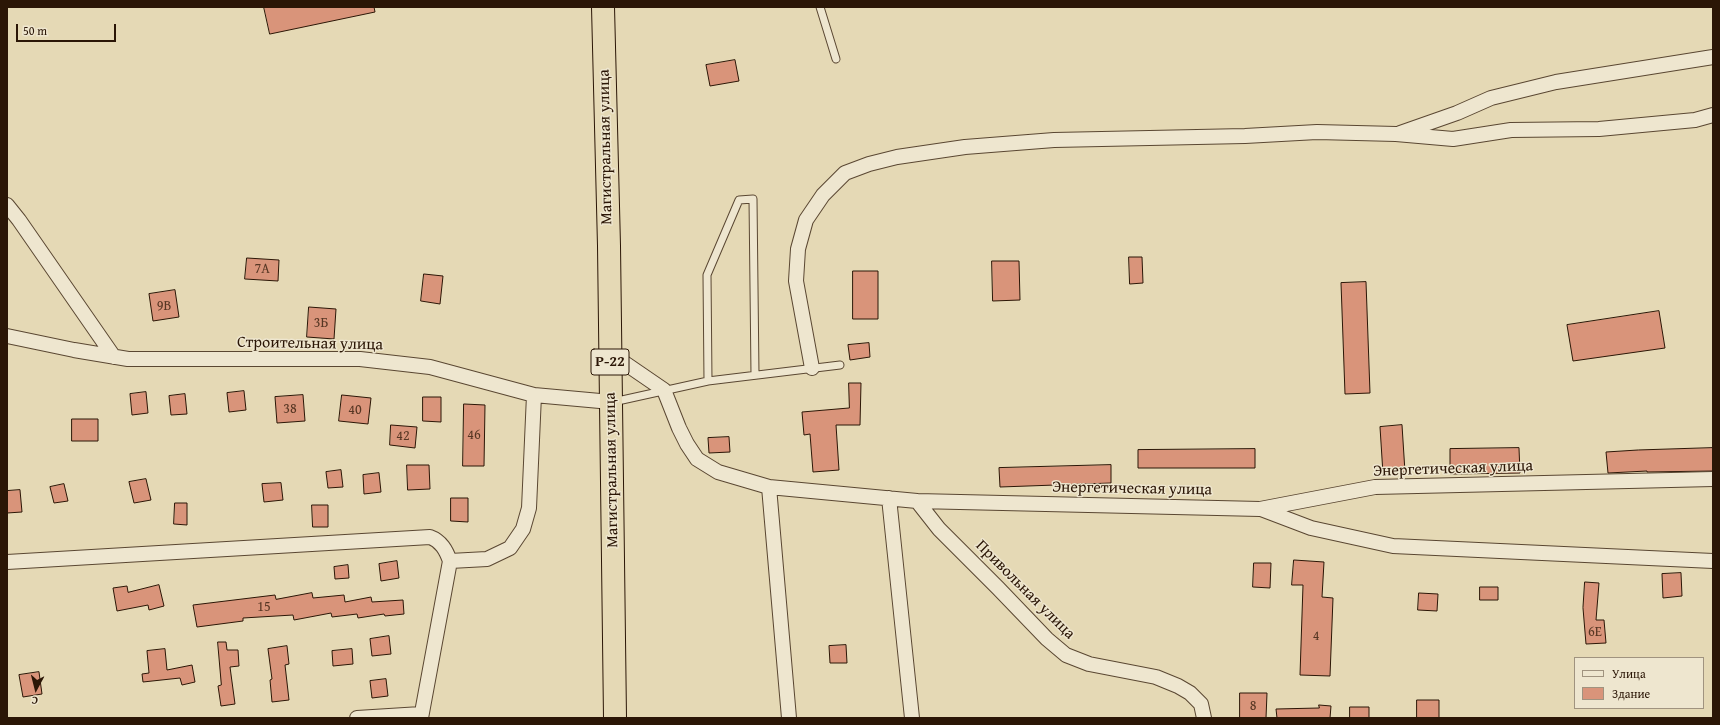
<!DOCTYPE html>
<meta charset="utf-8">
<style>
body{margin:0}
#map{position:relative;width:1720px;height:725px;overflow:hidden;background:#e5d9b5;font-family:"Gentium Book Plus",serif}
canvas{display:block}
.frame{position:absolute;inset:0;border:8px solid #2b1606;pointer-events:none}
.legend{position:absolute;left:1574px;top:657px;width:130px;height:52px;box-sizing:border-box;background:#eee6cf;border:1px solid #a0937f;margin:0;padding:5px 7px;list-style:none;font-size:12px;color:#2b1606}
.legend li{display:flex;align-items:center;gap:8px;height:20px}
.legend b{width:20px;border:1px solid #a0937f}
.north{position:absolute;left:16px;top:669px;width:40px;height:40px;-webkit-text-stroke:3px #eee6cf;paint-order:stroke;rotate:187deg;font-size:11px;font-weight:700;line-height:16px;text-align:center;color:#2b1606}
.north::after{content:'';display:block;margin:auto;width:14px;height:18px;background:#2b1606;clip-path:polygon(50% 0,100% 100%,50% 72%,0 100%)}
.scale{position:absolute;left:16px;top:24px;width:100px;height:18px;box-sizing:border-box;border:2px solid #2b1606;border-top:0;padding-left:5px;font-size:12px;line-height:14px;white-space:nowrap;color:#2b1606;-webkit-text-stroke:3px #eee6cf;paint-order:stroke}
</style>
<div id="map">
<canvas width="1720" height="725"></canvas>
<div class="frame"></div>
<ul class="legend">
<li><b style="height:5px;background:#eee6cf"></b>Улица</li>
<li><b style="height:11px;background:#d9947a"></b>Здание</li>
</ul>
<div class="north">С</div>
<div class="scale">50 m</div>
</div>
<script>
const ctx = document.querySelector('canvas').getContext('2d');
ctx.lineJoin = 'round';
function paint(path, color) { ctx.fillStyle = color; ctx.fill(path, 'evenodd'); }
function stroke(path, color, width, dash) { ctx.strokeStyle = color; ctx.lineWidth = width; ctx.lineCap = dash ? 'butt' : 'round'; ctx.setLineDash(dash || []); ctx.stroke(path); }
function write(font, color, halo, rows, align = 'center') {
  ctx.font = font + ' "Gentium Book Plus",serif'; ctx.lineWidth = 3; ctx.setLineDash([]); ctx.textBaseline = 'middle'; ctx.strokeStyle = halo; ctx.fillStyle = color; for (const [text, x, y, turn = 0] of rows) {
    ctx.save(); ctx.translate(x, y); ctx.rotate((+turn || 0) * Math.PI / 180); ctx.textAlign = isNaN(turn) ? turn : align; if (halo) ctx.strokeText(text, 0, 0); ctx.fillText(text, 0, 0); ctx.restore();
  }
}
const building = new Path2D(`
 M 264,7 L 374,7 L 375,12 L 270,34 Z
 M 735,60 L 739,81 L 710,86 L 706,65 Z
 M 1129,257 L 1142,257 L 1143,283 L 1130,284 Z
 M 247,258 L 279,260 L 278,281 L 245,279 Z
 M 992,261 L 1019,261 L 1020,300 L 993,301 Z
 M 853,271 L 878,271 L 878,319 L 853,319 Z
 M 424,274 L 443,276 L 440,304 L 421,301 Z
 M 1366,282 L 1370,393 L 1345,394 L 1341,283 Z
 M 175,290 L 179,317 L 153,321 L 149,294 Z
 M 309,307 L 336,309 L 334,339 L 307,337 Z
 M 1659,311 L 1665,348 L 1573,361 L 1567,325 Z
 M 869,343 L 870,357 L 850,360 L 848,345 Z
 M 849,383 L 861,383 L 860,425 L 836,425 L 839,470 L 813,472 L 810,434 L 804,435 L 802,412 L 849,408 Z
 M 244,391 L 246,410 L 229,412 L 227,393 Z
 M 146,392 L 148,413 L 132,415 L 130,394 Z
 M 185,394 L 187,414 L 171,415 L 169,396 Z
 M 303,395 L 305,421 L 277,423 L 275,397 Z
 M 342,395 L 371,398 L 368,424 L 339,421 Z
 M 423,397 L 441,397 L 441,422 L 423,421 Z
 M 464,404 L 485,405 L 484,466 L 463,466 Z
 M 72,419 L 98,419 L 98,441 L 72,441 Z
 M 391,425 L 417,427 L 415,448 L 390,445 Z
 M 1402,425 L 1405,472 L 1383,474 L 1380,427 Z
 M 729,437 L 730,452 L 709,453 L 708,438 Z
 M 1519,448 L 1520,473 L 1450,474 L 1450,449 Z
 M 1713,448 L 1713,471 L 1647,472 L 1647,471 L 1608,473 L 1606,452 L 1638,450 Z
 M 1255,449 L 1255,468 L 1138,468 L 1138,450 Z
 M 407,465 L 429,465 L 430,489 L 408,490 Z
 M 1111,465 L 1111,483 L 1000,487 L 999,468 Z
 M 341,470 L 343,487 L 328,488 L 326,472 Z
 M 379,473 L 381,492 L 364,494 L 363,475 Z
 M 146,479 L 151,500 L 134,503 L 129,482 Z
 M 281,483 L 283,500 L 264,502 L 262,484 Z
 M 64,484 L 68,501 L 54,503 L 50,487 Z
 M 20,490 L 22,512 L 7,513 L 7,491 Z
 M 451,498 L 468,498 L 468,522 L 451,521 Z
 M 175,503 L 187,503 L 187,525 L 174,524 Z
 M 312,505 L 328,505 L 328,527 L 313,527 Z
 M 1294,560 L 1324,562 L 1322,597 L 1333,598 L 1330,676 L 1300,675 L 1303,585 L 1292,585 Z
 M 397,561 L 399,578 L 381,581 L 379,564 Z
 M 1254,563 L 1271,563 L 1270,588 L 1253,587 Z
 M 348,565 L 349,578 L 335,579 L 334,567 Z
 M 1681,573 L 1682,596 L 1663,598 L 1662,574 Z
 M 1585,582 L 1599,583 L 1596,620 L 1604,620 L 1606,643 L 1586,644 L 1583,608 Z
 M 159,585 L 164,606 L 149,610 L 148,605 L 117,611 L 113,588 L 127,586 L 128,592 Z
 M 1480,587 L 1498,587 L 1498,600 L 1480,600 Z
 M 312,593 L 313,598 L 344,595 L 345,602 L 371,597 L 372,602 L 403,600 L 404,614 L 385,616 L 384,614 L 358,618 L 357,614 L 332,617 L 331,613 L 294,620 L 293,615 L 243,618 L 243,621 L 197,627 L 193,605 L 275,595 L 276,599 Z
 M 1419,593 L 1438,594 L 1437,611 L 1418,610 Z
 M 389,636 L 391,654 L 372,656 L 370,639 Z
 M 218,642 L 226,642 L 227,650 L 238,650 L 239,666 L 230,667 L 235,704 L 221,706 L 218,686 L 221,685 Z
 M 846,645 L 847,663 L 830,663 L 829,646 Z
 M 287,646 L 289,664 L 285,665 L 289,700 L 272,702 L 270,680 L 272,679 L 268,649 Z
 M 165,649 L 167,670 L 192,665 L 195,682 L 182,685 L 180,678 L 143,682 L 142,674 L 149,673 L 147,651 Z
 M 352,649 L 353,664 L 333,666 L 332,651 Z
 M 39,672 L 42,694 L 23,697 L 19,675 Z
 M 386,679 L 388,696 L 372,698 L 370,681 Z
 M 1240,693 L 1267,693 L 1266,718 L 1240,718 Z
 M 1417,700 L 1439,700 L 1439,718 L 1417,718 Z
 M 1319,705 L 1331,706 L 1330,718 L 1277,718 L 1276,709 L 1319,708 Z
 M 1350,707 L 1369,707 L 1369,718 L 1350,718 Z`);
const service = new Path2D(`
 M 820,7 L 836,59
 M 708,381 L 707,275 L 739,200 L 753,199 L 755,375
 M 613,402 L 708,381 L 840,365`);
const minor = new Path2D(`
 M 1400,133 L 1457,113 L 1491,98 L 1556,82 L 1713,57
 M 7,205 L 19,220 L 114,357
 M 7,336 L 74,350 L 128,359 L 360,359 L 430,367 L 534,395 L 611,402
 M 610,353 L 664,390 L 679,428 L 687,444 L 697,459 L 718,472 L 769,487 L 917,501 L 1260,509 L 1375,487 L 1713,479
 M 812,368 L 796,281 L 798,249 L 806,220 L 823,195 L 845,173 L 869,164 L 897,157 L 965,147 L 1054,140 L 1245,136 L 1317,132 L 1396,134 L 1453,139 L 1511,130 L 1599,129 L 1695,120 L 1713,115
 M 769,487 L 789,718
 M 889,498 L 912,718
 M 917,501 L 939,529 L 998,588 L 1047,639 L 1066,655 L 1089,664 L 1156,677 L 1178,686 L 1190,693 L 1201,704 L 1204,718
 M 1261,509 L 1311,528 L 1393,546 L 1713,561
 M 450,561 L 487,559 L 510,548 L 523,529 L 529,508 L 534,395
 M 7,562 L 430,537 C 441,541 446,550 450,561 L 421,718
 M 357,718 L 421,714`);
const trunk = new Path2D(`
 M 603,7 L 609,246 L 615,718`);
const numberNames = [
 ["7А",262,269],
 ["9В",164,306],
 ["3Б",321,323],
 ["38",290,409],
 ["40",355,410],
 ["46",474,435],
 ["42",403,436],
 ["15",264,607],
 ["6Е",1595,632],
 ["4",1316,636],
 ["8",1253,706]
];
const shields = [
 [610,362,38]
];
const shieldNames = [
 ["Р-22",610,362]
];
const streetNames = [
 ["Магистральная улица",606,147,-91],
 ["Строительная улица",310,344,1],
 ["Энергетическая улица",1453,469,-2],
 ["Магистральная улица",612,470,-91],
 ["Энергетическая улица",1132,489,1],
 ["Привольная улица",1025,590,45]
];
paint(building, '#d9947a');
stroke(building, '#2b1606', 1);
stroke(service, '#5a4732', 9);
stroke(minor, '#5a4732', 16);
stroke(trunk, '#2b1606', 24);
stroke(service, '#eee6cf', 7);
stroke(minor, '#eee6cf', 14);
stroke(trunk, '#e5d9b5', 22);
write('14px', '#563623', null, numberNames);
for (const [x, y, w] of shields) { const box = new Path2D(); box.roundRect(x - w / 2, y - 13, w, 26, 3); ctx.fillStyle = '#eee6cf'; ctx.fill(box); stroke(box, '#2b1606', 1); }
write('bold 15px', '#2b1606', null, shieldNames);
write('16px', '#2b1606', '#eee6cf', streetNames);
</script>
